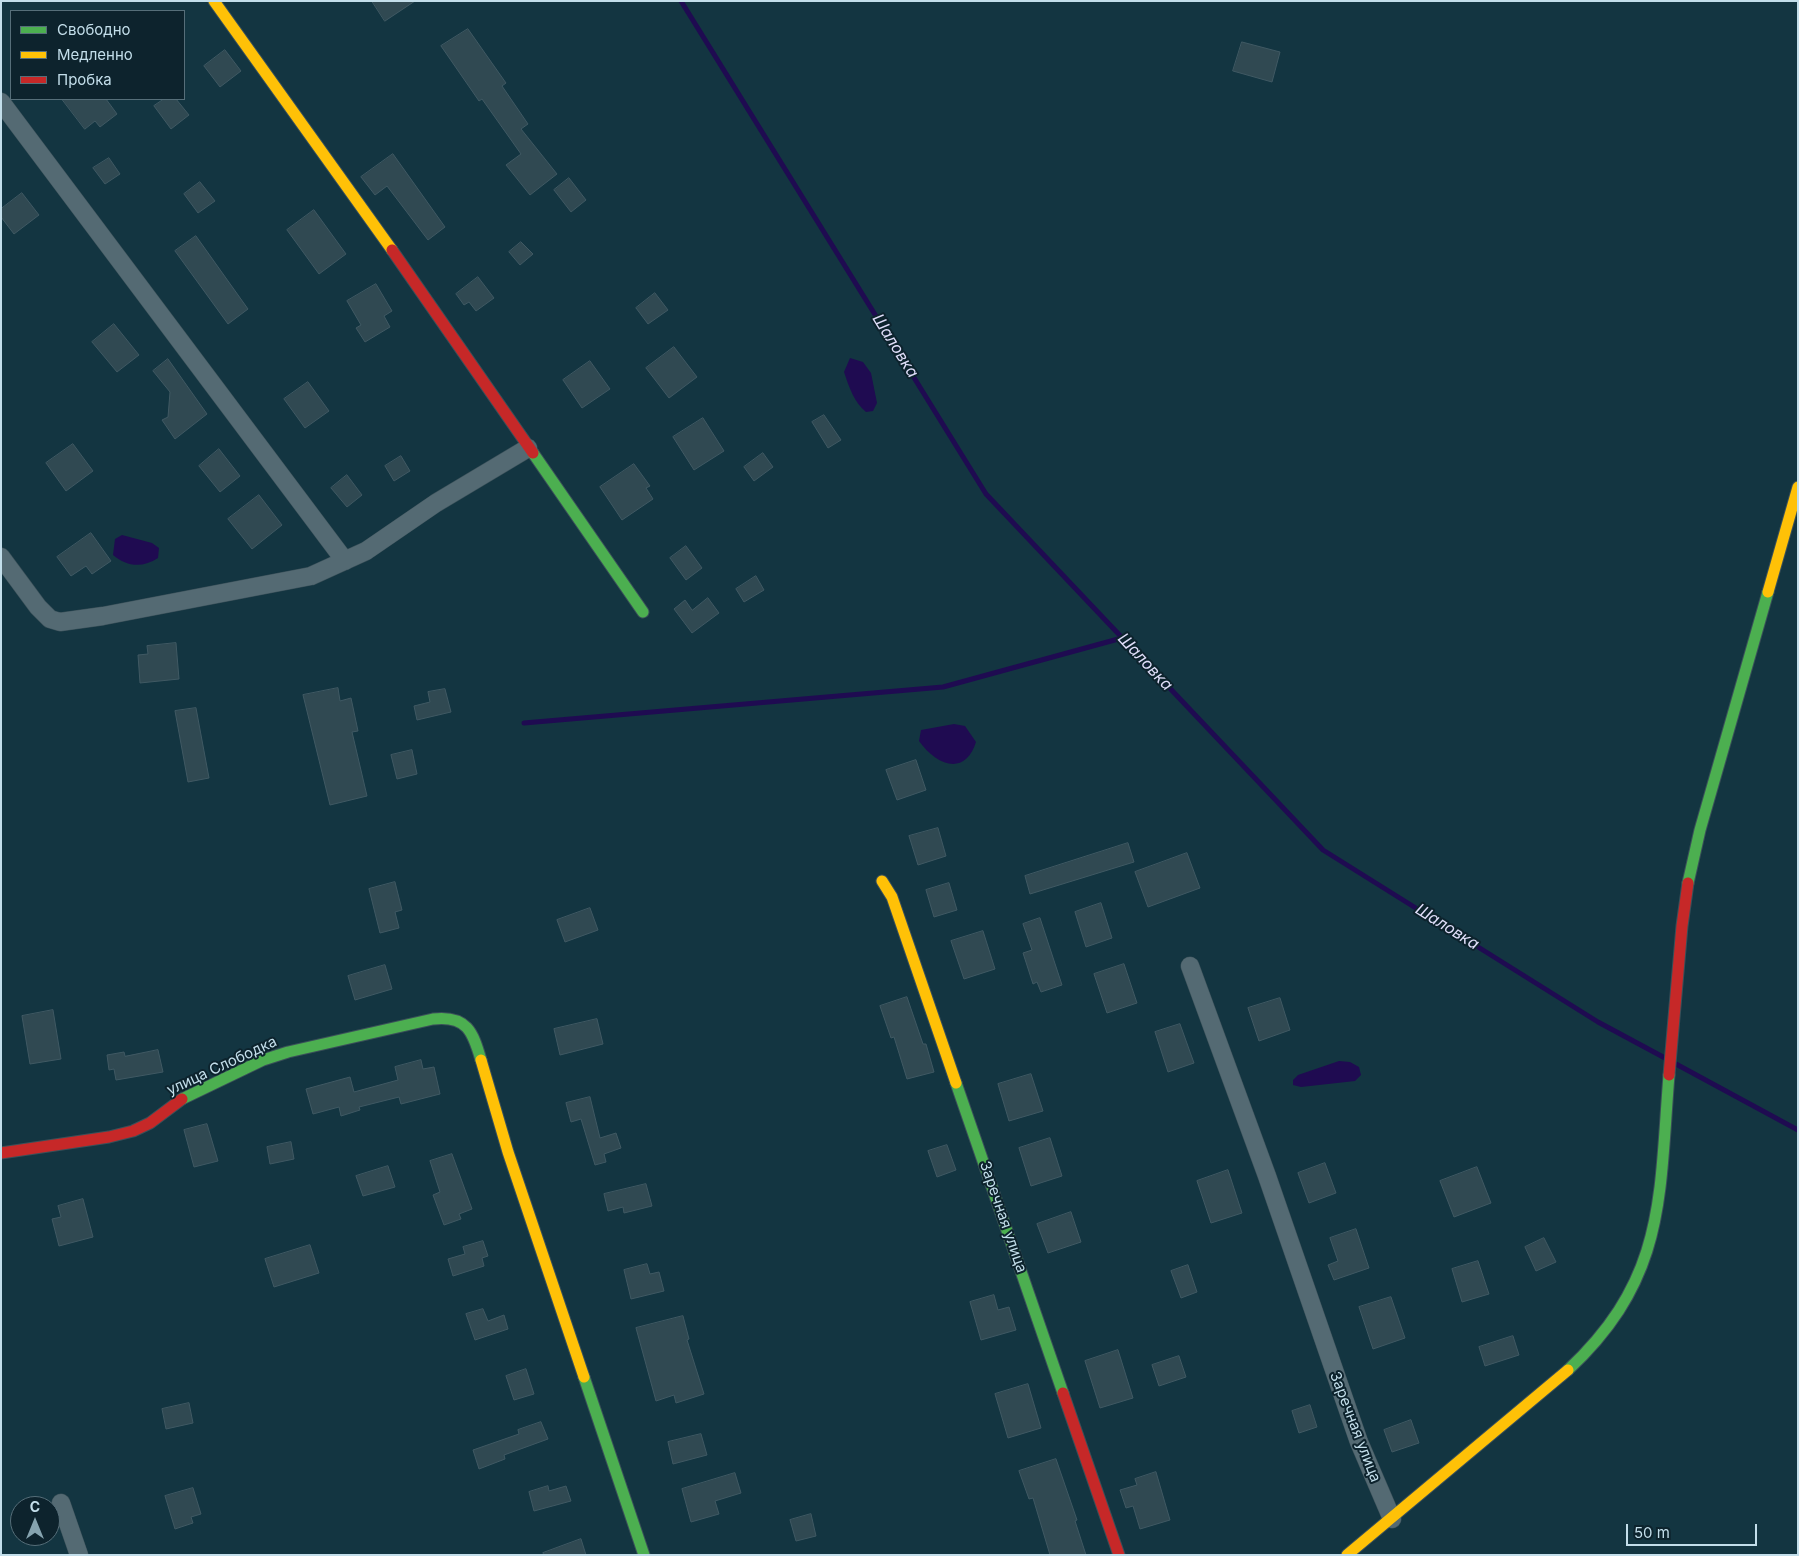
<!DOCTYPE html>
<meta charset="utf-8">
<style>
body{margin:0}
#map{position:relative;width:1799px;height:1556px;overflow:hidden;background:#133541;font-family:Inter,sans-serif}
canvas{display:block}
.frame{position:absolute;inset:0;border:2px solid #c3deea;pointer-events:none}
.legend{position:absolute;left:10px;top:10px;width:175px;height:90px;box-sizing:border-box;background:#0d232d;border:1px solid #566e79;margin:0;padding:6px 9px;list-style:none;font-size:15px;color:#c3deea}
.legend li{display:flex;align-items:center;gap:10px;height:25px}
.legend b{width:25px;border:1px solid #566e79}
.north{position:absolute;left:10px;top:1496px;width:50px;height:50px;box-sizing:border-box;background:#0d232d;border:1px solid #566e79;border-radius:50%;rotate:0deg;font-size:14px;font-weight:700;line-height:20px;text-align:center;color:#c3deea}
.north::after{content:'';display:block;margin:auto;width:18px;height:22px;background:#85a3af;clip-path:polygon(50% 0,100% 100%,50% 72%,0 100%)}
.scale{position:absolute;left:1626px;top:1524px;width:131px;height:22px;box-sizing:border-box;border:2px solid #c3deea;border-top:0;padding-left:6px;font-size:15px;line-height:18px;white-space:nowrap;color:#c3deea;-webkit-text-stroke:4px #0d232d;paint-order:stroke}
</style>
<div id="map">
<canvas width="1799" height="1556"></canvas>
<div class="frame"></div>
<ul class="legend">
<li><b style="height:6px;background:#4caf50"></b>Свободно</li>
<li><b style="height:6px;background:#ffc107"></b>Медленно</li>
<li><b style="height:6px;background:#c62828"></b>Пробка</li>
</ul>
<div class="north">С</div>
<div class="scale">50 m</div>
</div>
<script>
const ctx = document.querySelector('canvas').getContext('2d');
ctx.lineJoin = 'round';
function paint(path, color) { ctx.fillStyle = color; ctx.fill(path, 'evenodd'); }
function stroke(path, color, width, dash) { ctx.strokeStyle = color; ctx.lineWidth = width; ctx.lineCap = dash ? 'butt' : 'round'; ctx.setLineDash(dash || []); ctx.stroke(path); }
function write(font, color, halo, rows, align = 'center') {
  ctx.font = font + ' Inter,sans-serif'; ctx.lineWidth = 4; ctx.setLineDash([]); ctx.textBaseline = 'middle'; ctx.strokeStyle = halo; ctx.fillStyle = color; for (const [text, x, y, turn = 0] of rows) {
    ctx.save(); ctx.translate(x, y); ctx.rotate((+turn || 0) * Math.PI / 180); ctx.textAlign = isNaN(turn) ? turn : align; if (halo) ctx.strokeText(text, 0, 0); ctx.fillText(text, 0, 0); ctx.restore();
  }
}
const water = new Path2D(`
 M 850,358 L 863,362 L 871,373 L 877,403 L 873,411 L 866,412 C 854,402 849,387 844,372 Z
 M 122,535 L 152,543 L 159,548 L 158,558 C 143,568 127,567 113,555 L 115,539 Z
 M 954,724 L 965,726 L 976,742 C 965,777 936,765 919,741 L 921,730 Z
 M 1339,1061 L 1350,1062 L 1359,1067 L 1361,1075 L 1355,1081 L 1301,1087 L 1293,1085 L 1293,1080 L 1298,1075 Z`);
const stream = new Path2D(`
 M 681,1 L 986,494 L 1323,850 L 1598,1022 L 1665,1058
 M 524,723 L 943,687 L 1122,638
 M 1676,1064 L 1798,1130`);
const building = new Path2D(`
 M 372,1 L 415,1 L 385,21 Z
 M 468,29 L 506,83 L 502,86 L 528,124 L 521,129 L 557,174 L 530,195 L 506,165 L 521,154 L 482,99 L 479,101 L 441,46 Z
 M 1242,42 L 1280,52 L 1272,82 L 1233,71 Z
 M 225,50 L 241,71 L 220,87 L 204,66 Z
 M 62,99 L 106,99 L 117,114 L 100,127 L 95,121 L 85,129 Z
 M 164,99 L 176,99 L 189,115 L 171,129 L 154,106 Z
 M 393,154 L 445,227 L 428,240 L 387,186 L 375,195 L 361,177 Z
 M 109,158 L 120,174 L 105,184 L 93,168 Z
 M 569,178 L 586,200 L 571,212 L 554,190 Z
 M 200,182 L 215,201 L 198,213 L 184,194 Z
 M 22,193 L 39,215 L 14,234 L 1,217 L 1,209 Z
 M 314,210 L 346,254 L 319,274 L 287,230 Z
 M 196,236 L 248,309 L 228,324 L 175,251 Z
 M 521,242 L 533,254 L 520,265 L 509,252 Z
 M 478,277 L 494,298 L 476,311 L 469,302 L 464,305 L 456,294 Z
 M 376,284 L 392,311 L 384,316 L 390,327 L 365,342 L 356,328 L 361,325 L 347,301 Z
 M 655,293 L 668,310 L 648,324 L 636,308 Z
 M 114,324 L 139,355 L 117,372 L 92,342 Z
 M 674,347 L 697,377 L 669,398 L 646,368 Z
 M 168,359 L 207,414 L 175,439 L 162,420 L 168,417 L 170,392 L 153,371 Z
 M 590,361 L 610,389 L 582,408 L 563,380 Z
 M 308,382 L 329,411 L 305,428 L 284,399 Z
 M 824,415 L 841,440 L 828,448 L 812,422 Z
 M 703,418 L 724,451 L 694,470 L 673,437 Z
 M 73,444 L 93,471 L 66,491 L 46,463 Z
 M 219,449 L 240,476 L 220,492 L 199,466 Z
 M 763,453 L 773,467 L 754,481 L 744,467 Z
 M 401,456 L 410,471 L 394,481 L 385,466 Z
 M 634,464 L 650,486 L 646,488 L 653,499 L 622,520 L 600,487 Z
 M 347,475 L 362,495 L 347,507 L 331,488 Z
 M 259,495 L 282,525 L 252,549 L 228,519 Z
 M 91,533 L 111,561 L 92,574 L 86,566 L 71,576 L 57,557 Z
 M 686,546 L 702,568 L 686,580 L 670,558 Z
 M 756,576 L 764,590 L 744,602 L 736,589 Z
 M 708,598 L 719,613 L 692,633 L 674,609 L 685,600 L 692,610 Z
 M 176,643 L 179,679 L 140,683 L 138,655 L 148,654 L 147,646 Z
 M 338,688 L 340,701 L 351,698 L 358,731 L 352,732 L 367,796 L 330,805 L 303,695 Z
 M 445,689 L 451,712 L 417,720 L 414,706 L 430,702 L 428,692 Z
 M 196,708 L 209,778 L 188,782 L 175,711 Z
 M 412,750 L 417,774 L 397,779 L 391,755 Z
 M 916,760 L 926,790 L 897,800 L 886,770 Z
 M 938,828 L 946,856 L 918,865 L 909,836 Z
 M 1128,843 L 1134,862 L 1030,894 L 1025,876 Z
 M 1187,853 L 1200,888 L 1148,907 L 1135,872 Z
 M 395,882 L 402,910 L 395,912 L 399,928 L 380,933 L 369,889 Z
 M 949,883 L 957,910 L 934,917 L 926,890 Z
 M 1101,903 L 1112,938 L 1086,947 L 1075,912 Z
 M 590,908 L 598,930 L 565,942 L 557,920 Z
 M 1040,918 L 1062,985 L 1041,992 L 1037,982 L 1033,984 L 1023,953 L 1032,950 L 1023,924 Z
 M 983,931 L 995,969 L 964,979 L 951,941 Z
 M 1124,964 L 1137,1003 L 1107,1013 L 1094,974 Z
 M 385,965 L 392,989 L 355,1000 L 348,976 Z
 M 907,997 L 923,1044 L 926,1044 L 934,1072 L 907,1079 L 894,1037 L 891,1038 L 880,1006 Z
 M 1280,998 L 1290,1030 L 1259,1041 L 1248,1008 Z
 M 53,1010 L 61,1059 L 30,1064 L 22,1016 Z
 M 597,1019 L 603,1044 L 560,1055 L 554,1029 Z
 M 1180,1024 L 1194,1063 L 1168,1072 L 1155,1032 Z
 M 158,1050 L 163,1072 L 116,1080 L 114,1069 L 109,1070 L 107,1055 L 124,1052 L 125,1056 Z
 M 421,1060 L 423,1069 L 434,1067 L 440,1094 L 401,1104 L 399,1097 L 359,1107 L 360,1110 L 341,1116 L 339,1107 L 313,1114 L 306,1089 L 350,1077 L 354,1092 L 398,1080 L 395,1067 Z
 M 1031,1074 L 1043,1111 L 1009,1121 L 998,1084 Z
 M 590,1097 L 600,1138 L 616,1133 L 621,1148 L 604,1154 L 606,1162 L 595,1165 L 581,1119 L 571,1122 L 566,1103 Z
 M 207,1124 L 218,1161 L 194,1167 L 184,1130 Z
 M 1050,1138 L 1062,1176 L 1031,1186 L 1019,1148 Z
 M 291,1142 L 294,1159 L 270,1164 L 267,1147 Z
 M 947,1145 L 956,1170 L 937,1177 L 928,1151 Z
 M 452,1154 L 472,1209 L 459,1214 L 461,1219 L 444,1225 L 433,1195 L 440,1192 L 430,1161 Z
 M 1325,1163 L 1336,1193 L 1309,1203 L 1298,1173 Z
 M 388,1166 L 395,1187 L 363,1196 L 356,1176 Z
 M 1477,1167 L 1491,1203 L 1454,1217 L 1440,1181 Z
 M 1228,1170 L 1242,1213 L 1211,1223 L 1197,1181 Z
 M 646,1184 L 652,1206 L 624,1213 L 623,1207 L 608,1211 L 604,1194 Z
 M 83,1199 L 93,1237 L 59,1246 L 52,1219 L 61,1217 L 58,1206 Z
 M 1071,1212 L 1081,1242 L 1048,1253 L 1037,1224 Z
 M 1356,1229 L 1369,1268 L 1334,1280 L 1328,1265 L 1338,1261 L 1330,1238 Z
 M 1544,1238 L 1556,1262 L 1536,1271 L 1525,1247 Z
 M 483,1241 L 488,1256 L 482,1258 L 484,1266 L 453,1276 L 448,1259 L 465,1254 L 463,1247 Z
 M 310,1245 L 319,1273 L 274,1287 L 265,1259 Z
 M 1478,1261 L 1489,1294 L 1462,1302 L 1452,1269 Z
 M 647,1264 L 650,1274 L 659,1272 L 664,1291 L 631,1299 L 624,1270 Z
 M 1188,1265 L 1197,1292 L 1181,1298 L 1171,1271 Z
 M 994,1295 L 998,1310 L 1009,1307 L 1016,1330 L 981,1340 L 970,1302 Z
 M 1391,1297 L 1405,1338 L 1373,1349 L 1359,1307 Z
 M 483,1309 L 488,1321 L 504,1315 L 508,1329 L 475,1340 L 466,1314 Z
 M 683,1316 L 689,1339 L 687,1340 L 704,1394 L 676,1403 L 674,1395 L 656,1401 L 636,1328 Z
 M 1513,1336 L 1519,1355 L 1485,1366 L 1479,1347 Z
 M 1118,1350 L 1133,1398 L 1100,1408 L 1085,1361 Z
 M 1179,1356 L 1186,1377 L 1159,1386 L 1152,1365 Z
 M 526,1369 L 534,1394 L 514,1400 L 506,1376 Z
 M 1028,1384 L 1041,1428 L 1008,1438 L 995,1394 Z
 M 189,1403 L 193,1423 L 166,1429 L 162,1409 Z
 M 1310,1405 L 1317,1427 L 1299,1433 L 1292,1411 Z
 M 1411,1420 L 1419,1443 L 1392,1452 L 1384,1430 Z
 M 541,1422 L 548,1439 L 504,1455 L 505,1459 L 479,1469 L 473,1450 L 519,1434 L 518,1430 Z
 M 701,1434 L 707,1455 L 673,1464 L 668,1442 Z
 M 1056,1459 L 1077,1520 L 1075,1521 L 1086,1555 L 1050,1555 L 1033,1498 L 1029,1499 L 1019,1471 Z
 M 1156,1472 L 1170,1520 L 1140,1529 L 1133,1506 L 1126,1508 L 1120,1490 L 1137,1485 L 1135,1479 Z
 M 735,1473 L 741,1493 L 715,1501 L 719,1514 L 691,1522 L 682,1489 Z
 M 548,1486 L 549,1491 L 566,1486 L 571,1501 L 534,1511 L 529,1492 Z
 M 193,1488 L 201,1514 L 191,1517 L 193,1523 L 175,1529 L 165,1496 Z
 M 811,1514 L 816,1536 L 796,1541 L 790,1520 Z
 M 581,1539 L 586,1555 L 544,1555 L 543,1553 Z`);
const street = new Path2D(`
 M 1,102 L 345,561
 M 1,557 L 38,607 L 50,619 L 60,622 L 103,616 L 311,576 L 366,551 L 436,503 L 528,448
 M 1190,966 L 1267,1176 L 1359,1442 L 1392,1519
 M 61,1503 L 79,1555`);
const fast = new Path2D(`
 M 533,453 L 643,612
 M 1688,883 L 1700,830 L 1768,592
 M 956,1083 L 1063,1393
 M 182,1099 L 263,1060 L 288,1052 L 433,1019 C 467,1015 473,1032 481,1060
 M 1568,1370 C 1666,1278 1659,1199 1669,1075
 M 584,1377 L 644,1555`);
const slow = new Path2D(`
 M 214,1 L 392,250
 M 1768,592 L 1798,487
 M 882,881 L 892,897 L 956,1083
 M 481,1060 L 508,1152 L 584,1377
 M 1347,1555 L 1568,1370`);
const jam = new Path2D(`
 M 392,250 L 533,453
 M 1669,1075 L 1682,926 L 1688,883
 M 1,1153 L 109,1137 L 133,1131 L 150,1123 L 182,1099
 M 1063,1393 L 1119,1555`);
const streetNames = [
 ["улица Слободка",222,1066,-25],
 ["Заречная улица",1003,1217,71],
 ["Заречная улица",1355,1427,69]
];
const waterNames = [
 ["Шаловка",895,346,58],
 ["Шаловка",1145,662,47],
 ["Шаловка",1447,927,32]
];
paint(water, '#1f0b51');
stroke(stream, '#1f0b51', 5);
paint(building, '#304952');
stroke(building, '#405963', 1);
stroke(street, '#3a5059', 19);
stroke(fast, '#3a5059', 13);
stroke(slow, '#3a5059', 13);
stroke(jam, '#3a5059', 13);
stroke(street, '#546a73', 18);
stroke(fast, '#4caf50', 11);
stroke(slow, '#ffc107', 11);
stroke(jam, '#c62828', 11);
write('15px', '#c3deea', '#0d232d', streetNames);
write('italic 16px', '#dfdef9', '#0d232d', waterNames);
</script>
